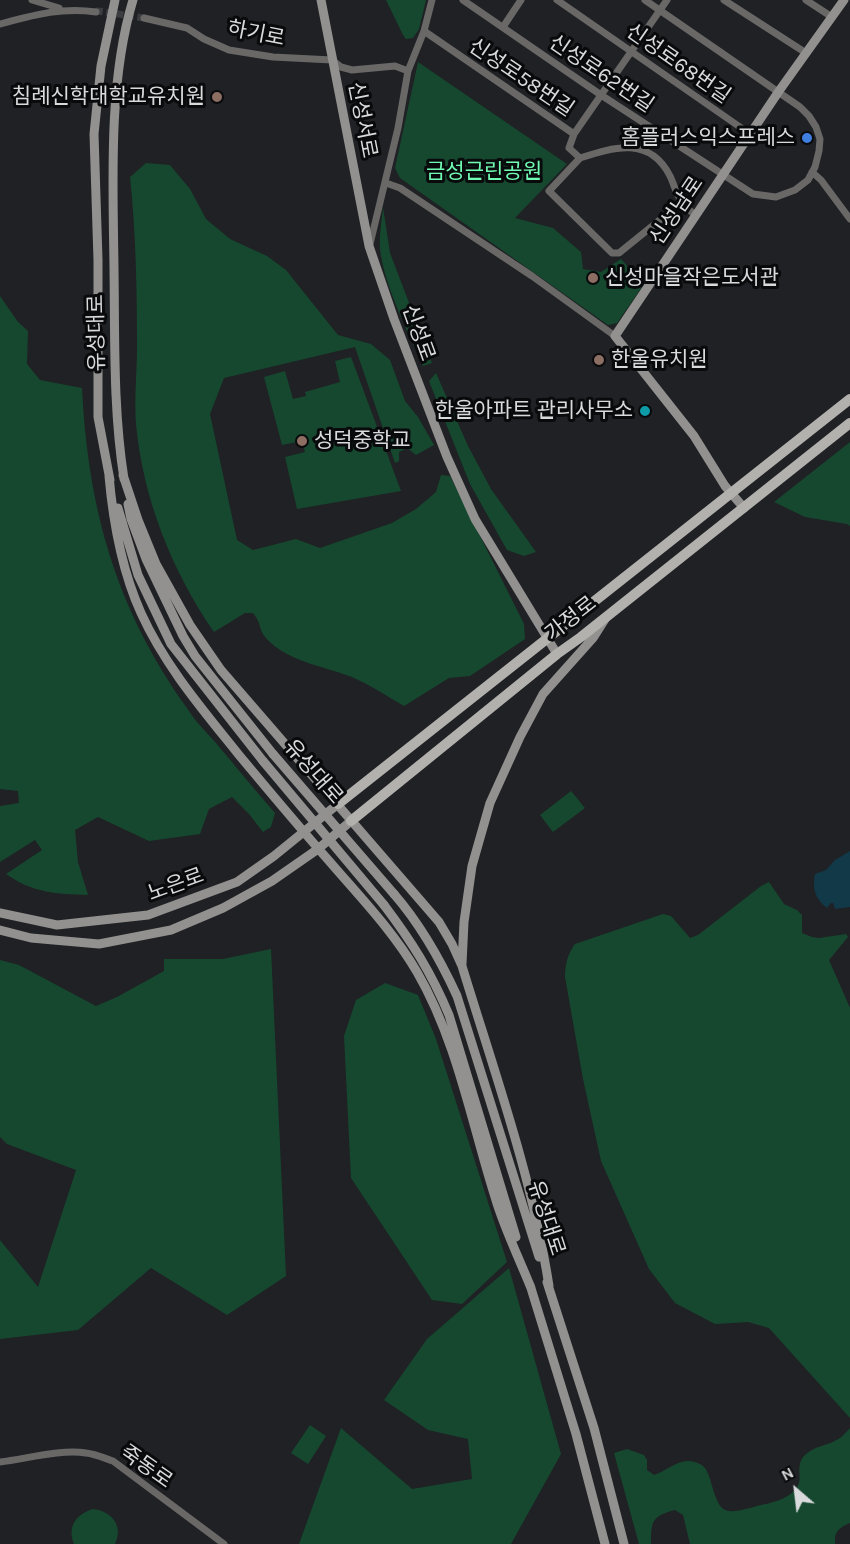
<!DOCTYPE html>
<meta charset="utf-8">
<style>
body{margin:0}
#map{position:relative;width:850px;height:1544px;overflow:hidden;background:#1f2124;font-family:Karla,sans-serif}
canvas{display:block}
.north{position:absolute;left:766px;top:1460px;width:60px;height:60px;-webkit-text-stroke:4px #090a0c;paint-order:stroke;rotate:332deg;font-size:16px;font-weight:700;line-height:24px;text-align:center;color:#d8dadc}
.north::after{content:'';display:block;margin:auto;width:21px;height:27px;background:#d8dadc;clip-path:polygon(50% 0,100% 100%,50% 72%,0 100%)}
</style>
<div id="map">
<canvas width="850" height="1544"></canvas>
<div class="north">N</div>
</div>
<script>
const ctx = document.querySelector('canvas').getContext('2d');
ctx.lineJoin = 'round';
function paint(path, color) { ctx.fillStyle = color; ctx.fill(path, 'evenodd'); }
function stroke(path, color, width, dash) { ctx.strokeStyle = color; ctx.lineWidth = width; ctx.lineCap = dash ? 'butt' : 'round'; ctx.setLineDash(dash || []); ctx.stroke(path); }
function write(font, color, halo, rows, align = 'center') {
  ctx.font = font + ' Karla,"Noto Sans KR",sans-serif'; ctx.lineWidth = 6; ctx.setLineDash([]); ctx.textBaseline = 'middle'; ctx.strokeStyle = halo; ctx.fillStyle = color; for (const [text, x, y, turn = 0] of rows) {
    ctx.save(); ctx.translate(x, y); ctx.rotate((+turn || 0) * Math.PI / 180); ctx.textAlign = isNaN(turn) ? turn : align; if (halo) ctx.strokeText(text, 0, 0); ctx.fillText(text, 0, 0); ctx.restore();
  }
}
const green = new Path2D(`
 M 386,0 L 426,0 L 419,29 L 413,38 L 406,39 L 403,35 Z
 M 418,62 L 567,164 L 515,218 L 553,228 L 581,252 L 583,269 L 601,272 L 621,259 L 644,284 L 617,323 L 608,325 L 400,178 L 395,168 Z
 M 146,163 L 170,165 L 190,189 L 206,219 L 230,239 L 267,256 L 286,270 L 338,335 L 371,344 L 390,360 L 405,401 L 418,417 L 434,445 L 416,455 L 407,448 L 399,452 L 399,461 L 395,463 L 355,347 L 224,378 L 210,414 L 237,540 L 253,550 L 296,539 L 320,548 L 392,523 L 416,509 L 436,492 L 441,475 L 450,476 L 524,624 L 525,639 L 470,676 L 449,678 L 404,706 C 387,696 370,685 352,677 C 326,667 292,662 271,643 C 257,631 263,625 253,613 L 245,613 L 214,632 C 172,571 143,499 136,424 C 134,399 137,372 137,347 C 137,290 136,234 130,177 Z
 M 383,207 L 390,253 L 432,363 L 423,366 C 408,332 384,285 380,249 C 379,235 382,220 383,207 Z
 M 0,296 L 18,322 L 28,331 L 27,364 L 40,380 L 82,388 C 88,509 116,609 187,708 C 195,721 206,732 216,743 C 236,767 255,790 275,813 L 271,827 L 263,832 L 249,814 L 232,797 L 209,809 L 200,834 L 149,841 L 98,817 L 75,830 L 78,862 L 88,895 C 56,894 33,893 6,874 L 42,850 L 35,840 L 0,862 L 0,806 L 19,803 L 18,791 L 0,789 Z
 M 351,357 L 401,491 L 297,509 L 285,457 L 305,452 L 302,441 L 282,445 L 264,377 L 285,371 L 293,399 L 306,396 L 305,392 L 340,382 L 335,361 Z
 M 436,373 L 468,446 L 491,489 L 536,552 L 524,556 L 507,550 L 470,484 L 429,381 Z
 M 850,442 L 850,526 L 847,524 L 805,517 L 774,502 Z
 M 571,791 L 585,808 L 553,832 L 540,815 Z
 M 769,882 L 784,904 L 797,910 L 802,915 L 802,933 L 812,937 L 819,938 L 846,934 L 848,937 L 829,960 L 850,1008 L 850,1418 L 769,1328 L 748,1322 L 715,1324 L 675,1303 L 649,1269 L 601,1161 L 583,1079 L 565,977 C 565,964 568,953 575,944 L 663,914 L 671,916 L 690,938 L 698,935 L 761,886 Z
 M 271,949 L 286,1276 L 227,1315 L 151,1268 L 78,1330 L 0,1339 L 0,1240 L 38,1287 L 76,1170 L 7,1144 L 0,1137 L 0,960 L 19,965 L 96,1006 L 117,997 L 164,971 L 164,959 L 223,959 Z
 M 385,983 L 418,995 L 436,1039 L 507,1262 L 462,1304 L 432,1300 L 351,1178 L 344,1036 L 356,1000 Z
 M 509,1268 L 561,1454 L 511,1544 L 299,1544 L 341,1428 L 412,1489 L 472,1479 L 468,1439 L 428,1430 L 384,1400 L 427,1339 Z
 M 310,1425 L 326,1436 L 308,1464 L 291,1453 Z
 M 850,1428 L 850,1523 C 839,1528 834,1531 835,1544 L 690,1544 L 683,1515 L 675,1510 C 652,1516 651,1521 651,1544 L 639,1544 L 614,1453 L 627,1449 L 644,1455 L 647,1460 L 647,1470 L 654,1475 C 668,1471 681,1454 700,1464 C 706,1467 708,1473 710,1479 C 720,1514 722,1516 757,1506 C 770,1503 786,1500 795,1490 C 805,1480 794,1467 804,1456 C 814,1445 829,1446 840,1438 C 844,1435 847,1431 850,1428 Z
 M 93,1509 C 111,1511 124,1525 115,1544 L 74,1544 C 67,1527 76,1514 93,1509 Z`);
const water = new Path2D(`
 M 850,851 L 850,907 L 835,909 L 833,903 L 831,903 L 827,908 C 815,899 812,888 815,874 L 826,870 L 835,860 Z`);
const streetTunnel = new Path2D(`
 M 96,12 L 98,11 L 144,18`);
const street = new Path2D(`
 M 32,0 L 59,8
 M 463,0 L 601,95 L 753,194 L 776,197 L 795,190 L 808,180 L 815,167 L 819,151 L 820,139 L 816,127 L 809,116 L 800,107 L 645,0
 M 557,0 L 750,134
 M 724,0 L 806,53
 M 806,0 L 832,17
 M 144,18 L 187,28 L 204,39 L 229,50 L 273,57 L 332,60 L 341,67 L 352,70 L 395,66 L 408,71
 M 0,24 C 34,15 61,7 96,12
 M 503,27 L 521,0
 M 424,31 L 574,134 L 569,148 L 580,158 C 614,147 650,136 670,176 C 674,184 676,194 682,202 C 685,207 691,211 695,215
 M 574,134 L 667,0
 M 580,158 L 549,191 L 612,253 L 619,253 L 682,202
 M 812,172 L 821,180 L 850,219
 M 386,183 L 400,188 L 532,276 L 615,336
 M 370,244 L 398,128 L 408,71 L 424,31 L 432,0
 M 0,1462 C 26,1459 60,1449 86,1453 C 95,1454 104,1458 113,1461 L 224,1544`);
const secondary = new Path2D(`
 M 321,0 L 369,246 L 394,319 L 447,457 L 475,519 L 557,654
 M 123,475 L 138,520 L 156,564 L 190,625 L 221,670 L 439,922 L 452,944 L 462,966 C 494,1071 532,1177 549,1286
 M 109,476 C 113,521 122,571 141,613 C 165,666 203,710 239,755 C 269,791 299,827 330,862 C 361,898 393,931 417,972 C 457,1041 471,1121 495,1197 C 504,1228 519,1258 531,1288
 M 124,479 C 113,409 115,339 114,268 C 113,183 108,82 133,0
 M 110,480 L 98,417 L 98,260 L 94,134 L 101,66 L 115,0
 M 128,504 L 131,519 L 146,559 L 183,636 L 195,656 L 273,754
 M 118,508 L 138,575 L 171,644 L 263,761
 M 744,508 L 725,486 L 694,436 L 615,336 L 779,91 L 844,0
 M 394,894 C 421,925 440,959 457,996 L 539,1257
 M 384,905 C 412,942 431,972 449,1015 L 516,1237
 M 0,913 L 57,925 L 148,915 L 237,882 L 274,856 L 338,804
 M 0,930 L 31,938 L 99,944 L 171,930 L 223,908 L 272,881 L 318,849 L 351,821
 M 462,964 L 464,922 L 472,866 L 490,803 L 520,737 L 543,694 L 593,638 L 605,619
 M 547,1282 L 594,1428 L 624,1544
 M 530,1285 L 576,1434 L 605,1544`);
const primary = new Path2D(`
 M 338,804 L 850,399
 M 351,821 L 557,654 L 581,637 L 850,423`);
const secondaryBridge = new Path2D(`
 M 273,754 L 394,894
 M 263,761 L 384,905`);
const markers = [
 [217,97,6,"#8d6e63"],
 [807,138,6,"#3f7fe0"],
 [593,278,6,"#8d6e63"],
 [599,360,6,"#8d6e63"],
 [645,411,6,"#0f9aa8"],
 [302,441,6,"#8d6e63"]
];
const streetNames = [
 ["하기로",256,34,11],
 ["신성로68번길",678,64,35],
 ["신성로62번길",601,74,34],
 ["신성로58번길",521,78,34],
 ["신성서로",362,120,79],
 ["신성남로",677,211,-56],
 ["유성대로",97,333,-91],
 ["신성로",418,333,70],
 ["가정로",571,619,-38],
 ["유성대로",313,772,49],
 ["노은로",176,885,-20],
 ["유성대로",546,1218,72],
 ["죽동로",146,1467,35]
];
const poiNames = [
 ["침례신학대학교유치원",205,97],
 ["홈플러스익스프레스",795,138],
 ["신성마을작은도서관",605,278,"left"],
 ["한울유치원",611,360,"left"],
 ["한울아파트 관리사무소",633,411],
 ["성덕중학교",314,441,"left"]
];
const parkNames = [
 ["금성근린공원",484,172]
];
paint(green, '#16482f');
paint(water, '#113948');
stroke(streetTunnel, '#3b3d40', 7, [7, 3.5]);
stroke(street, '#696867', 7);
stroke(secondary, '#92918f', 9);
stroke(primary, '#b3b1ae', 10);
stroke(secondaryBridge, '#92918f', 9);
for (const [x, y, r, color] of markers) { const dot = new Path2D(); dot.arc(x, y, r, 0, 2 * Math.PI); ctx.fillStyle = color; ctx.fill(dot); stroke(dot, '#090a0c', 2); }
write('21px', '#d8dadc', '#090a0c', streetNames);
write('21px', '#d8dadc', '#090a0c', poiNames, 'right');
write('21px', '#70fab3', '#090a0c', parkNames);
</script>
